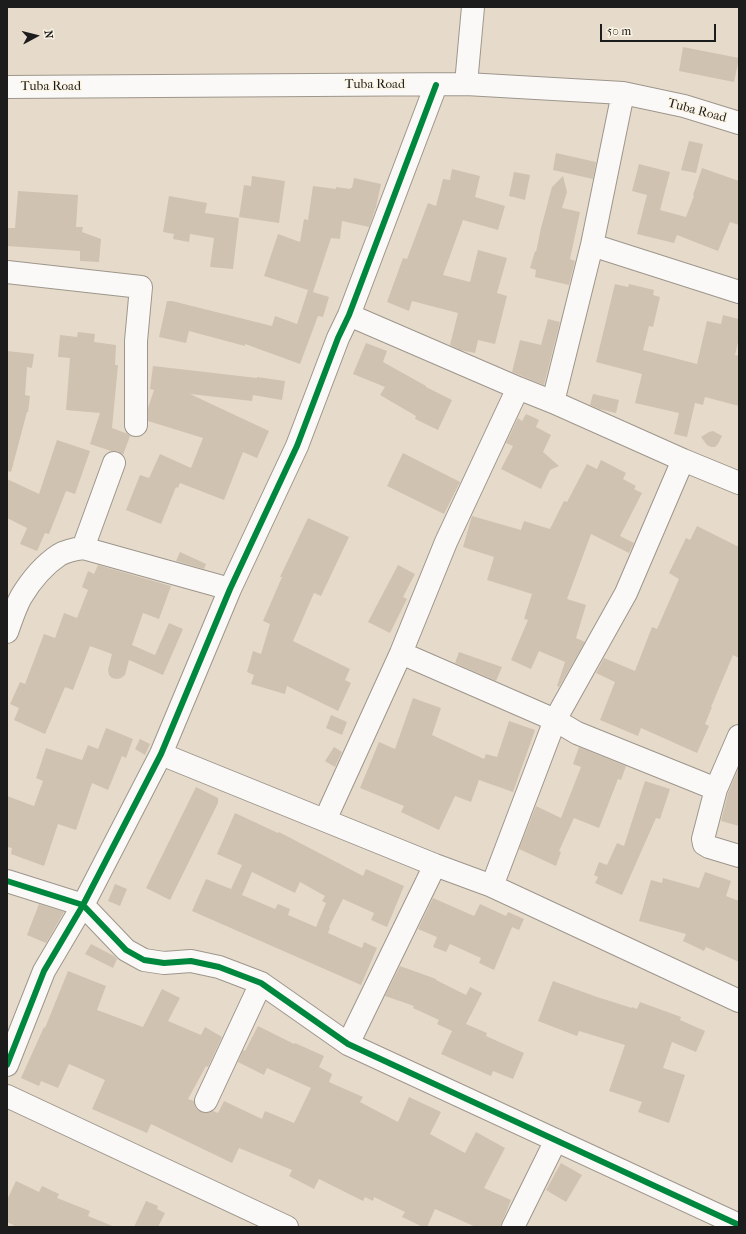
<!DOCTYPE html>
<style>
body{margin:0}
#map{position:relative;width:746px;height:1234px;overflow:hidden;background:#e6daca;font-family:"IM FELL French Canon",serif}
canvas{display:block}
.frame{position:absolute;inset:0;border:8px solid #1c1c1c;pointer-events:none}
.north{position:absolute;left:16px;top:16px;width:40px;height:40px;-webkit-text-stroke:3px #fcf5e5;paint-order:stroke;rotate:83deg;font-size:11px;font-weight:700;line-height:16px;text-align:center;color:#1c1c1c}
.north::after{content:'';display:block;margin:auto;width:14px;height:18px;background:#1c1c1c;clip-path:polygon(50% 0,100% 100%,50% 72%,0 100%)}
.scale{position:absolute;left:600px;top:24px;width:116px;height:18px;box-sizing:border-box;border:2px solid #1c1c1c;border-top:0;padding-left:5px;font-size:12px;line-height:14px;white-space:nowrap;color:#1c1c1c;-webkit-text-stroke:3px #fcf5e5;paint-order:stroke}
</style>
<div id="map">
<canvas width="746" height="1234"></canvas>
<div class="frame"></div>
<div class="north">N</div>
<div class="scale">50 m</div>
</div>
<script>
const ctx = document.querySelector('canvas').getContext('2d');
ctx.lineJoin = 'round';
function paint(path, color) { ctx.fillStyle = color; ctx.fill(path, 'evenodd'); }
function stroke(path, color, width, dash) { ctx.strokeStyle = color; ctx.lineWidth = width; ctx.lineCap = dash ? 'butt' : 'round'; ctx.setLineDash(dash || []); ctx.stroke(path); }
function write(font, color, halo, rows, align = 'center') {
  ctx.font = font + ' "IM FELL French Canon",serif'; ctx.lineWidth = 3; ctx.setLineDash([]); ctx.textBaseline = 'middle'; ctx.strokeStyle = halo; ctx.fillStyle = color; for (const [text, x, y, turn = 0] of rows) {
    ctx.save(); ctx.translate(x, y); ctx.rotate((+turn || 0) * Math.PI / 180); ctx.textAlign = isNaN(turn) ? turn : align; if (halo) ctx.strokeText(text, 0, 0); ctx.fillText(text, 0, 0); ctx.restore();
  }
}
const building = new Path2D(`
 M 683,47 L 739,58 L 734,82 L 679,71 Z
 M 689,141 L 703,144 L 696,173 L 681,170 Z
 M 556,153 L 596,162 L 593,179 L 553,170 Z
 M 639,164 L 670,172 L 660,210 L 686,217 L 694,196 L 693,195 L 702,168 L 739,181 L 739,225 L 730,222 L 718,251 L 677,235 L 674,243 L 637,234 L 647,195 L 632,191 Z
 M 452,169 L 480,176 L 475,197 L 505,206 L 498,230 L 463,220 L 443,275 L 470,282 L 478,250 L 507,258 L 497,293 L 507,296 L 495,344 L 478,340 L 475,353 L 460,350 L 450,345 L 458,313 L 412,301 L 409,311 L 387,302 L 403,258 L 407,259 L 428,203 L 436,206 L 443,179 L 450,180 Z
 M 514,172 L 530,175 L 525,200 L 509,196 Z
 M 252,176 L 285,181 L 279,223 L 239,217 L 244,185 L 251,186 Z
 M 563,176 L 567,192 L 562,208 L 580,212 L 570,259 L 575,261 L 569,285 L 535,277 L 536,270 L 530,268 L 535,251 L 536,252 L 541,228 L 552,187 Z
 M 354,178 L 381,184 L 376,207 L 369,227 L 342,221 L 340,239 L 331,238 L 313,292 L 329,297 L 323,317 L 318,316 L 300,364 L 245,344 L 245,346 L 189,331 L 186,343 L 159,337 L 167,301 L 172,301 L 272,326 L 275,316 L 297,324 L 308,290 L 264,276 L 278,234 L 300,242 L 304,219 L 308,220 L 313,186 L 336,189 L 336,187 L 350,189 L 350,188 L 352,188 Z
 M 18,191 L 78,195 L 76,227 L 83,227 L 82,232 L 101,239 L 99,262 L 80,261 L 80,251 L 7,246 L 7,228 L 15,228 Z
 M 169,196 L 207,203 L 205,213 L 239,218 L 233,269 L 210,267 L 214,238 L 190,234 L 189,242 L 173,239 L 174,234 L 163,232 Z
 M 615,284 L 628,287 L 629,284 L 654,290 L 653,295 L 660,297 L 653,327 L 649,326 L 643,350 L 697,364 L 707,321 L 721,324 L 723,315 L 739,319 L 739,338 L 735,355 L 739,356 L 739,406 L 705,397 L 703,405 L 695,403 L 687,437 L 674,434 L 679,413 L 635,403 L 642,374 L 596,362 Z
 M 548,319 L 560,322 L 544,385 L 512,372 L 520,340 L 541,345 Z
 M 78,332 L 95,334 L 94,342 L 116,345 L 115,365 L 118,365 L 112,428 L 128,434 L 130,436 L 123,455 L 118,451 L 111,451 L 90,444 L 100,413 L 66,410 L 70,358 L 58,357 L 60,335 L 77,337 Z
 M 366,343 L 387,351 L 383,362 L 426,386 L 426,387 L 452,400 L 438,430 L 415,419 L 416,416 L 380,395 L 385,387 L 353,374 Z
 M 7,351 L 34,354 L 32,368 L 27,367 L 25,395 L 30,396 L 28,412 L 27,412 L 11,472 L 7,471 Z
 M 153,366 L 257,378 L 257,377 L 285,381 L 282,400 L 253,395 L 252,401 L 190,394 L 269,431 L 257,458 L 243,452 L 224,500 L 180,483 L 178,488 L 176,487 L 161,524 L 126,510 L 140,475 L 149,478 L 160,454 L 191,468 L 203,438 L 148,421 L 148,408 L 154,390 L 150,389 Z
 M 593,394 L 619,400 L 616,413 L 599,409 L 590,405 Z
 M 526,414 L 539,420 L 536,427 L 551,435 L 543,452 L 559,466 L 550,470 L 541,489 L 501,469 L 513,446 L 506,443 L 518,418 L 522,421 Z
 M 713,431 L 722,436 L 718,444 L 715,447 L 711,447 L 707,445 L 701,437 L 709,432 Z
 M 57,440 L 90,451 L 75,494 L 66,491 L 49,534 L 45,533 L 37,551 L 20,544 L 27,528 L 7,518 L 7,479 L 39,494 Z
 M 403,453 L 460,482 L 444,514 L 387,486 Z
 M 601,460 L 626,473 L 623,479 L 636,486 L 634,489 L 642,493 L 620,536 L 634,543 L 629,553 L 591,534 L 567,599 L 586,605 L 576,638 L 585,642 L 559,687 L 557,686 L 565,662 L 539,651 L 531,669 L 511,660 L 528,620 L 524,619 L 532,594 L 487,580 L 494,557 L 463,547 L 472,516 L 521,530 L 524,521 L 550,529 L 564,501 L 567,502 L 587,464 L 597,469 Z
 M 308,518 L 349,537 L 321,596 L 314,593 L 293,641 L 350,669 L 345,680 L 351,683 L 338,711 L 287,686 L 285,694 L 251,684 L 254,675 L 247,672 L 253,651 L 261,654 L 270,624 L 263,621 L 282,577 L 280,577 Z
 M 697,526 L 739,547 L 739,658 L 733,655 L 711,707 L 712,707 L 705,724 L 709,726 L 697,753 L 641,728 L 638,736 L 600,720 L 615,682 L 596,673 L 604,658 L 635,671 L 652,627 L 657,629 L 679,579 L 669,573 L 686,538 L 690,540 Z
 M 180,552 L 206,564 L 204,569 L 176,561 Z
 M 98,565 L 171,586 L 159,619 L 143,613 L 132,645 L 155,655 L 169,623 L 183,629 L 163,675 L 129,660 L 125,675 L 121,678 L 117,679 L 112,678 L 109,675 L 108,670 L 112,654 L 90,646 L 73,690 L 65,687 L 45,734 L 14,720 L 19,708 L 10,704 L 20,682 L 25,684 L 44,634 L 55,638 L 64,613 L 77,618 L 88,590 L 82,587 L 88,571 L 94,574 Z
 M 398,565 L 415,574 L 403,597 L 407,599 L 390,633 L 368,622 Z
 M 459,652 L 502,667 L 496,681 L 455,663 Z
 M 413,698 L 441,708 L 432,735 L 484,759 L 486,754 L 497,757 L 509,721 L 535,730 L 513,792 L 479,780 L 471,802 L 455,796 L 439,830 L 401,812 L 404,806 L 360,788 L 379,742 L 395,749 Z
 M 331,715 L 347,722 L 342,735 L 326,728 Z
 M 106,728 L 133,739 L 126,758 L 122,756 L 108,790 L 92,783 L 76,830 L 58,824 L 44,866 L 11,854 L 12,848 L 7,847 L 7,796 L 34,806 L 43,781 L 36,778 L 46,748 L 82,760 L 88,745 L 98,749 Z
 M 140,739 L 150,744 L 145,755 L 135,749 Z
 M 334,747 L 342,752 L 335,767 L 325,761 Z
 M 579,747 L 626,766 L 621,780 L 618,779 L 599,828 L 574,818 L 559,851 L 561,852 L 556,866 L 519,849 L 536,806 L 561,818 L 581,767 L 573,764 Z
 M 739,767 L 739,826 L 721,821 L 728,793 Z
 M 645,781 L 670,789 L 660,819 L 656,818 L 622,895 L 595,883 L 598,877 L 594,875 L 599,862 L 607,865 L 617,843 L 624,846 Z
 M 196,787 L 218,798 L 218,803 L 170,900 L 146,888 Z
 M 235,813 L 278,833 L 279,832 L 363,876 L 366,869 L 404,886 L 387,927 L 371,920 L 374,913 L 343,899 L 329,927 L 330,928 L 328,933 L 362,948 L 364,942 L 377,948 L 361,985 L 192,911 L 206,879 L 231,889 L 242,865 L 217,854 ZM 252,872 L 295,893 L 300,882 L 325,896 L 322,901 L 326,903 L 316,927 L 288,915 L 290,909 L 278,904 L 275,909 L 242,895 Z
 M 705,872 L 731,881 L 726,896 L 739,901 L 739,962 L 706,947 L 704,951 L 683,941 L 686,934 L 639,921 L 651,880 L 662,883 L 663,878 L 699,888 Z
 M 115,884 L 127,889 L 120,906 L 108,901 Z
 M 433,898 L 474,916 L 480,904 L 506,916 L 508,912 L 524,919 L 519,930 L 512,927 L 494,970 L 479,963 L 481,958 L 450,944 L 446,952 L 433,947 L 437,937 L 418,929 Z
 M 39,904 L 64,912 L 46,943 L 27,935 Z
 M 91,944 L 114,956 L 117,959 L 113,968 L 85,954 Z
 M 400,966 L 436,979 L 436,980 L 466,995 L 470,987 L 482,993 L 466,1024 L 487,1033 L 486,1036 L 524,1053 L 513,1079 L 493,1071 L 491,1076 L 441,1054 L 452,1031 L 437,1024 L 439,1020 L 413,1008 L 414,1006 L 385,996 Z
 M 68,971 L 106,986 L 97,1010 L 143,1027 L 162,989 L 180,998 L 168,1021 L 201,1035 L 205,1027 L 222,1037 L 208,1067 L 206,1066 L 188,1099 L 194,1101 L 196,1108 L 201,1112 L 207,1113 L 213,1111 L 218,1113 L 224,1101 L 262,1119 L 265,1111 L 294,1123 L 311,1088 L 267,1068 L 264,1075 L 238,1062 L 243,1050 L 245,1051 L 258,1026 L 294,1044 L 295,1043 L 324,1056 L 319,1067 L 332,1074 L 329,1082 L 363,1097 L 360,1102 L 398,1122 L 409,1097 L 441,1112 L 430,1134 L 465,1153 L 476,1132 L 505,1148 L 484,1188 L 511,1200 L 500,1227 L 476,1227 L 435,1209 L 427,1227 L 423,1227 L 402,1217 L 405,1212 L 374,1197 L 373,1201 L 365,1197 L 363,1201 L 319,1179 L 314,1189 L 289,1176 L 292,1170 L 239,1148 L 232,1163 L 151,1124 L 147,1133 L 92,1109 L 105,1080 L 69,1064 L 58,1088 L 41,1081 L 39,1086 L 21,1078 L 44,1027 L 45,1028 Z
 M 553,981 L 597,997 L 632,1008 L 632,1007 L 637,1009 L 640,1002 L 681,1017 L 680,1020 L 705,1031 L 696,1052 L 672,1042 L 663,1068 L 685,1075 L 669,1123 L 638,1112 L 642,1102 L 609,1091 L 625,1045 L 579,1031 L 577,1036 L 538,1021 Z
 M 561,1163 L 582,1175 L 566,1202 L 546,1190 Z
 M 16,1181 L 39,1192 L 42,1186 L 59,1194 L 57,1198 L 90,1211 L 88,1216 L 115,1227 L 17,1227 L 7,1222 L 7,1200 Z
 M 146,1201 L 158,1206 L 157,1209 L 165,1213 L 158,1227 L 134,1227 Z`);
const minor = new Path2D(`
 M 466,84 L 473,7
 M 7,87 L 466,84 L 623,93 L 684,106 L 739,123
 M 592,245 L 739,292
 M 7,272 L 141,287 L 136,341 L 136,425
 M 349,315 L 518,388 L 553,402 L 683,460 L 739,483
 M 553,402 L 592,245 L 623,93
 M 83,548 L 114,463
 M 7,632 C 11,621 15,608 21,597 C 30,582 44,565 59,555 C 66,551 75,549 83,548 L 230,589
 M 401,653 L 555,720 L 577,733 L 716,789
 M 739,736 L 716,789 L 703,839 L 704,844 L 709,847 L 739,856
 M 161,754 L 435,865 L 492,886 L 739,1001
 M 325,820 L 401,653 L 446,542 L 518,388
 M 7,881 L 83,905 L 126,950 L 144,960 L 164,963 L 191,961 L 219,967 L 261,983 L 348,1044 L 739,1225
 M 492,886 L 555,720 L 626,593 L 683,460
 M 348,1044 L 435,865
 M 7,1065 L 44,971 L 83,905 L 161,754 L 230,589 L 297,446 L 338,338 L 349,315 L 436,85
 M 7,1096 L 287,1227
 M 206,1101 L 261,983
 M 513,1227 L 556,1140`);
const cycleway = new Path2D(`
 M 7,881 L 83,905 L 126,950 L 144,960 L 164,963 L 191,961 L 219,967 L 261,983 L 348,1044 L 739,1225
 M 7,1065 L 44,971 L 83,905 L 161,754 L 230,589 L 297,446 L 338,338 L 349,315 L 436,85`);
const streetNames = [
 ["Tuba Road",375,85],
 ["Tuba Road",51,87],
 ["Tuba Road",697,111,15]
];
paint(building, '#d0c2b0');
stroke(minor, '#9d968c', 24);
stroke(minor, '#fbf9f7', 22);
stroke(cycleway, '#00873e', 6);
write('13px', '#1c1c1c', '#fcf5e5', streetNames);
</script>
